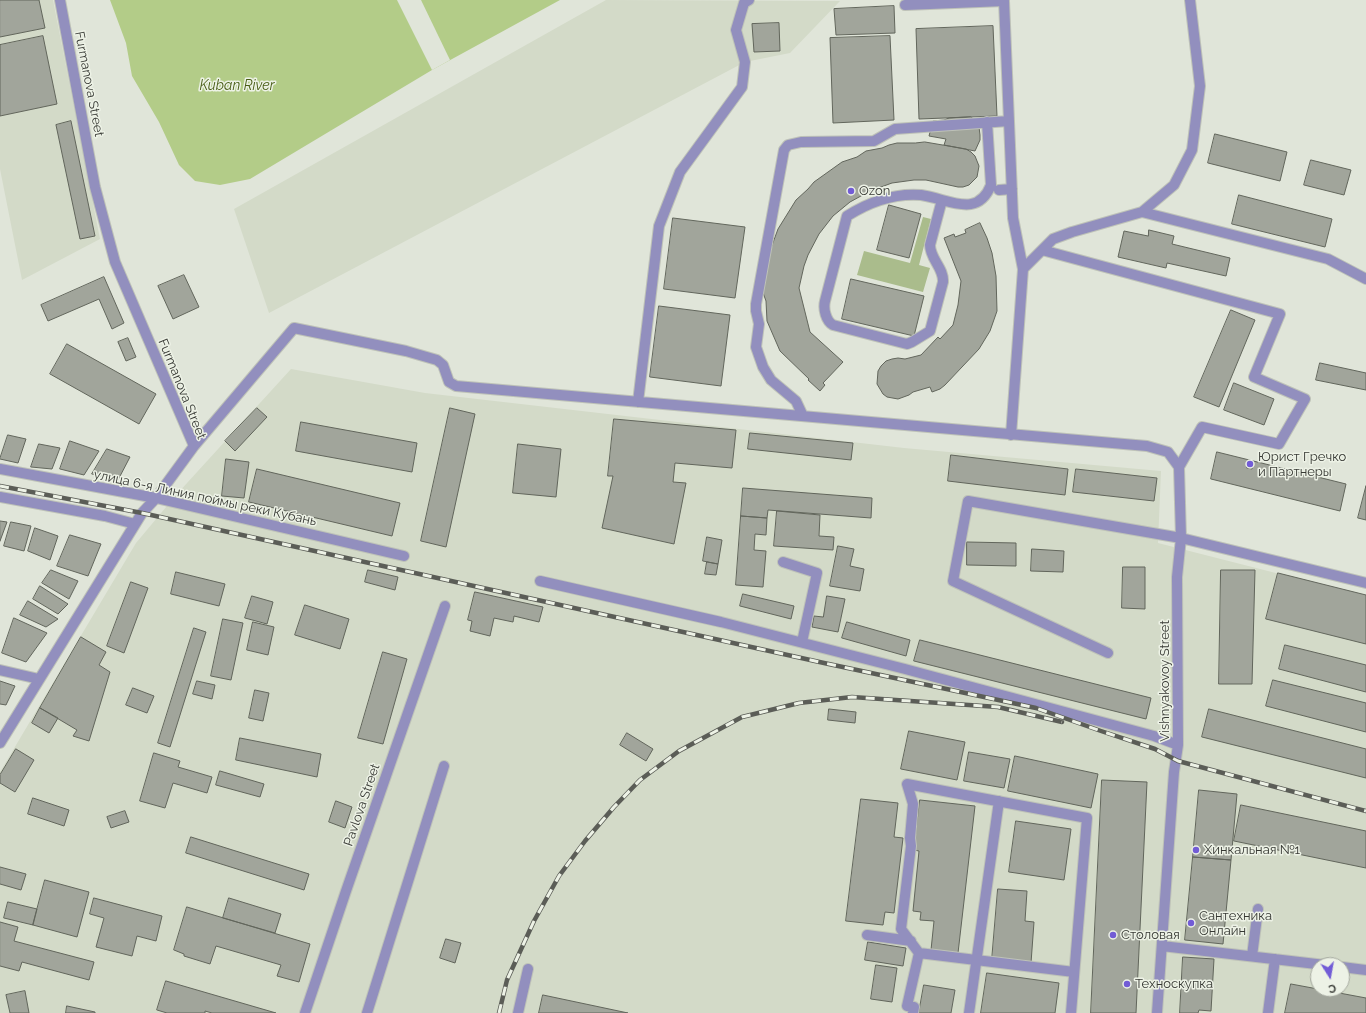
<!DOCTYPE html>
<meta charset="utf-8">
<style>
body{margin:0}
#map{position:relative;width:1366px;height:1013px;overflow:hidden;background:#e0e5d9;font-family:Raleway,sans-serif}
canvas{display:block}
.north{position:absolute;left:1310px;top:957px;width:40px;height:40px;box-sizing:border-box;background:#edf2e6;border:1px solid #a4a89e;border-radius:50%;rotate:169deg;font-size:11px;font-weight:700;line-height:16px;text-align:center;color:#363833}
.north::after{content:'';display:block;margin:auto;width:14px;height:18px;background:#725cd6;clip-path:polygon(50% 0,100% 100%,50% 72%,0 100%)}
</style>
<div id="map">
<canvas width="1366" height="1013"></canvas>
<div class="north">С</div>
</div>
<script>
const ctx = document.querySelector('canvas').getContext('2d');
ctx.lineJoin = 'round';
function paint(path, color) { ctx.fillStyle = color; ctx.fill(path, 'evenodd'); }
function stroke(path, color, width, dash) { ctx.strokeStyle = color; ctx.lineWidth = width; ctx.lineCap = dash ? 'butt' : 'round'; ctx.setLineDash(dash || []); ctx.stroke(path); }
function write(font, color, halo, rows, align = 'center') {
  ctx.font = font + ' Raleway,sans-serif'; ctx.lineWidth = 3; ctx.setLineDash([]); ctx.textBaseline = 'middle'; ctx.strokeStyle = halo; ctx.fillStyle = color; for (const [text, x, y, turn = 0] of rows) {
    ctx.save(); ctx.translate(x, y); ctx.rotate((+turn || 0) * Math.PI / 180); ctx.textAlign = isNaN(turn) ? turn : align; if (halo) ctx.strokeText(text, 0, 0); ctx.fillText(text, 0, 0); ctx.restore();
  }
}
const built = new Path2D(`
 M 0,0 L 53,0 L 100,239 L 22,280 L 0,169 Z
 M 606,0 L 840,1 L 790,53 L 745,62 L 269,313 L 234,209 Z
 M 291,369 L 425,393 L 904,448 L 1161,471 L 1158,543 L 1366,596 L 1366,1013 L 0,1013 L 0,772 L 136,543 L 177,494 ZM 1318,965 L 1342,965 L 1342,989 L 1318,989 Z`);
const green = new Path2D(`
 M 923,217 L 931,219 L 919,265 L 930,268 L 923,292 L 857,275 L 864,251 L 910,263 Z`);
const water = new Path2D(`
 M 110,0 L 560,0 L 432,70 L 250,179 L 220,185 L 195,181 L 179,165 L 159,122 L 132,76 L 126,43 Z`);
const pier = new Path2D(`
 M 397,0 L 421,0 L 450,60 L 432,70 Z`);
const building = new Path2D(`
 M 0,0 L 39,0 L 45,28 L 0,37 Z
 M 894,6 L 895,33 L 836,35 L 834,9 Z
 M 779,23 L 780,51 L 754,52 L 752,24 Z
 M 993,26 L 997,116 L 919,119 L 916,29 Z
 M 43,36 L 57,104 L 0,116 L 0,45 Z
 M 890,36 L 894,120 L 833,123 L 830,38 Z
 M 971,117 L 976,121 L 979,127 L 980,135 L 980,140 L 975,151 L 944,145 L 946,139 L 929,136 L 933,121 L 944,120 L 949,118 Z
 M 71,121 L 95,236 L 80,239 L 56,125 Z
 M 1215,134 L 1287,152 L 1280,181 L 1208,163 Z
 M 925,142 L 966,149 L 971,152 L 975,156 L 979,166 L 977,177 L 969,185 L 963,187 L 958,187 L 926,180 L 914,180 L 892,183 L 870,191 L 850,202 L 833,216 L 819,234 L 808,255 L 804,266 L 799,288 L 810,332 L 843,362 L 823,383 L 825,385 L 820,391 L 808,380 L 809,379 L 780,351 L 767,321 L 766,301 L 762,290 L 771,248 L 778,229 L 796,200 L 808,189 L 814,182 L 842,162 L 857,157 L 866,151 L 882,148 L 889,145 L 897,143 L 915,143 Z
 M 1311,160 L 1351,170 L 1344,195 L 1304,185 Z
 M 1239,195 L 1332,219 L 1325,247 L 1232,224 Z
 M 889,205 L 921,214 L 909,258 L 877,250 Z
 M 673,218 L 745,227 L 735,298 L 664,289 Z
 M 980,223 L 987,238 L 992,253 L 996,276 L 997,311 L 990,331 L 979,349 L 945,385 L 940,389 L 932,392 L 930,387 L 913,392 L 909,395 L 898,399 L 887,397 L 883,394 L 877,384 L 878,371 L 881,366 L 886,361 L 892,359 L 898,358 L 905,359 L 921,355 L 938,337 L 940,339 L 953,325 L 958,305 L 961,281 L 944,238 L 954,234 L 955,237 L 966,233 L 965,230 Z
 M 1149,230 L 1174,236 L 1172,244 L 1230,258 L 1226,276 L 1167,263 L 1166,268 L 1118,257 L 1124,231 L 1148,236 Z
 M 184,275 L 199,307 L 173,319 L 158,286 Z
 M 104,277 L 124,323 L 112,329 L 99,299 L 48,321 L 41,305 Z
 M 851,279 L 924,296 L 914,336 L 842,319 Z
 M 659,306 L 730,315 L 721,386 L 650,377 Z
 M 1231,310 L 1255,320 L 1219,407 L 1194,397 Z
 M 128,338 L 136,357 L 126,361 L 118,342 Z
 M 67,344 L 156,394 L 139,424 L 50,374 Z
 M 1320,363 L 1366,373 L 1366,390 L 1316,380 Z
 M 1234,383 L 1274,399 L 1264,425 L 1224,410 Z
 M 257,408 L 267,417 L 235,451 L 225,441 Z
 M 450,408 L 475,414 L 446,547 L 421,541 Z
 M 614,419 L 736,430 L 732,468 L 675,463 L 673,482 L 686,483 L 674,544 L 602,528 L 613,476 L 608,476 Z
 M 301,422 L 417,443 L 412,472 L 296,451 Z
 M 750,433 L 853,443 L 851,460 L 748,449 Z
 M 8,435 L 26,439 L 18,463 L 0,459 Z
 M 70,441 L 99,451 L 84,475 L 60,469 Z
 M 39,444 L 60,448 L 52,469 L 31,467 Z
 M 518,444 L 561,449 L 556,497 L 513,493 Z
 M 107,449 L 130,457 L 118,480 L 92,474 Z
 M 1217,452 L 1346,484 L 1340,511 L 1211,479 Z
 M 951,455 L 1068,469 L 1065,495 L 948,481 Z
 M 226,459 L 249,462 L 244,498 L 222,496 Z
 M 1248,460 L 1253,461 L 1252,469 L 1247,468 Z
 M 257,469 L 400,503 L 392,536 L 249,502 Z
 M 1076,469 L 1157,478 L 1154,501 L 1073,492 Z
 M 1366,486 L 1366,520 L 1358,518 Z
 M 743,488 L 872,498 L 871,518 L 768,510 L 767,518 L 741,516 Z
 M 777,511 L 820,515 L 819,536 L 834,537 L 833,550 L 774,546 Z
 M 741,516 L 767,518 L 766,535 L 755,534 L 754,550 L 766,551 L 763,587 L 736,585 Z
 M 0,521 L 7,522 L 0,541 Z
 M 11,522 L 31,526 L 24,551 L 4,546 Z
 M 35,528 L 58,536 L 50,560 L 28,551 Z
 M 70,535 L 101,544 L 88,576 L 57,566 Z
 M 707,537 L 722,540 L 718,564 L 703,561 Z
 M 967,542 L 1016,543 L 1016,566 L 967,565 Z
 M 838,546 L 854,549 L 850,566 L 864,569 L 860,591 L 830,586 Z
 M 1032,549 L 1064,551 L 1063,572 L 1031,571 Z
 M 707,562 L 718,564 L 716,575 L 705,574 Z
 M 1123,567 L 1145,567 L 1145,609 L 1122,608 Z
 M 51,570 L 78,581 L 69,599 L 42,583 Z
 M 368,570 L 398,577 L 395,590 L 365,582 Z
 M 1221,570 L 1255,570 L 1252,684 L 1219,684 Z
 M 176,572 L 225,584 L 219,606 L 171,594 Z
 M 1278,573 L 1366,595 L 1366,644 L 1266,619 Z
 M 131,582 L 148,588 L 124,653 L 107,646 Z
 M 40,586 L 68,604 L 58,614 L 33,599 Z
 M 475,592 L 543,607 L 539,622 L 514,616 L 513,622 L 494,618 L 490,636 L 470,631 L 472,621 L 468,620 Z
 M 743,594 L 794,606 L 791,619 L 740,606 Z
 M 252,596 L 273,602 L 267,624 L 245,618 Z
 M 827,596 L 845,599 L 838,632 L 812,627 L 814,616 L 823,617 Z
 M 28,601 L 58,619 L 46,627 L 20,615 Z
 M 305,605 L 349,619 L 340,649 L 295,635 Z
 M 14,618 L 47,633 L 26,662 L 2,653 Z
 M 223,619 L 243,623 L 231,680 L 211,676 Z
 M 253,622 L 274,627 L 268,655 L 247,650 Z
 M 847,622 L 910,640 L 906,656 L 842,638 Z
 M 194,628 L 206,632 L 170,747 L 158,743 Z
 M 81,637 L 106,652 L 99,665 L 110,672 L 89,741 L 73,736 L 77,730 L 40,708 Z
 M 920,640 L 1151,698 L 1146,719 L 914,661 Z
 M 1285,645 L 1366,665 L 1366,692 L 1279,669 Z
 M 383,652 L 407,659 L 383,744 L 358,738 Z
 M 1273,680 L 1366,703 L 1366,732 L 1266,706 Z
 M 0,681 L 15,686 L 6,705 L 0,704 Z
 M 197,681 L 215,685 L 212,699 L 193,694 Z
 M 133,688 L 154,696 L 147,713 L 126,705 Z
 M 255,690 L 269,693 L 263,721 L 249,718 Z
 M 40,708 L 58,718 L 49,733 L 32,723 Z
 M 829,709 L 856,712 L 855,723 L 828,720 Z
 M 1209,709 L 1366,749 L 1366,778 L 1202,737 Z
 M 909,731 L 965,742 L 957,780 L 901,769 Z
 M 627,733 L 653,749 L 646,761 L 620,745 Z
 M 240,738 L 321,754 L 317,777 L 236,760 Z
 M 16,749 L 34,760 L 15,792 L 0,783 L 0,775 Z
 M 969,752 L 1010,759 L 1004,788 L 964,781 Z
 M 154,753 L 180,761 L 178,767 L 212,777 L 207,793 L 173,783 L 165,808 L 140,801 Z
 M 1015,756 L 1098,774 L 1091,808 L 1008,791 Z
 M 220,771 L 264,784 L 260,797 L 216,785 Z
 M 1102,780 L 1147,782 L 1136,1013 L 1091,1013 Z
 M 1199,790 L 1237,794 L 1231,860 L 1193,857 Z
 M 33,798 L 69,810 L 64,826 L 28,814 Z
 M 861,799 L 898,803 L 894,837 L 903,838 L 894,913 L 885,912 L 883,925 L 846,921 Z
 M 920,800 L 975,806 L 958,953 L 931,950 L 934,921 L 920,920 L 921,912 L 913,911 L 919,851 L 914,850 Z
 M 336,801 L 352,807 L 345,828 L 329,822 Z
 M 1241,805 L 1366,831 L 1366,868 L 1234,841 Z
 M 125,811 L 129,822 L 111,828 L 107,817 Z
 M 1016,821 L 1071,829 L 1064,880 L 1009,872 Z
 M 191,837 L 309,874 L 304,890 L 186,853 Z
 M 1193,857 L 1231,860 L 1223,944 L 1185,940 Z
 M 0,867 L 26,874 L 21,890 L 0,884 Z
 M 45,880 L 89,892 L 77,937 L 33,925 Z
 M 998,889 L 1027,891 L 1025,921 L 1034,922 L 1031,963 L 992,960 Z
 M 94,898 L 162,916 L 156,941 L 137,936 L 132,956 L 96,947 L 104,918 L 90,914 Z
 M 229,898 L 281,914 L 275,933 L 223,918 Z
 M 8,902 L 37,909 L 33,925 L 4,918 Z
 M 187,907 L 310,944 L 299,982 L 277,976 L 281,965 L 216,946 L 210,964 L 184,956 L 184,954 L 174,950 Z
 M 0,922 L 18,927 L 14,941 L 94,962 L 89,980 L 22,962 L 19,971 L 0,966 Z
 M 446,939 L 461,943 L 455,963 L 440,958 Z
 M 868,942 L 906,948 L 903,966 L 865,960 Z
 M 1183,957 L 1214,959 L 1211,1011 L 1199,1010 L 1198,1013 L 1180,1013 Z
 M 876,965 L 897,968 L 892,1002 L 871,999 Z
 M 987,973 L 1059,983 L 1055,1013 L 981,1013 Z
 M 166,981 L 276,1013 L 212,1013 L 205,1011 L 205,1013 L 167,1013 L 157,1010 Z
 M 1291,984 L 1366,998 L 1366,1013 L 1285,1013 Z
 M 924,985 L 955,990 L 951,1013 L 919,1013 Z
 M 25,991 L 29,1013 L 10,1013 L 6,995 Z
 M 543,995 L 628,1013 L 539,1013 Z
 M 67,1006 L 95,1012 L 95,1013 L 66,1013 Z`);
const minor = new Path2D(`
 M 60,0 L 95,187 L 115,262 L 194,446
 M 905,5 L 1004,1 L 1013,218 L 1023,269
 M 999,190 L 1012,189
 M 942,200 C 935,198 928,196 921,195 C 895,193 869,202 847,216 L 825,301 C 823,309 826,321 833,325 L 907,344 L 912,342 L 930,331 L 943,282 C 944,268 930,259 930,245 L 942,200 C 963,206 981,210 991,185 L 987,122
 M 1142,212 L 1328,259 L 1366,279
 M 1042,250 L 1280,314 L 1254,377 L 1305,399 L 1279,444 L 1202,427 L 1179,467
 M 638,402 L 659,226 L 680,172 L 742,87 L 745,62 L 736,30 L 744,3 L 749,0
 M 803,416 L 796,401 L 771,380 L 763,367 L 756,347 L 759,324 L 756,311 L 756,304 L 784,150 L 788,145 L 801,142 L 874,141 L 895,129 L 1009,121
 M 1011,435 L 1023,269 L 1053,239 L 1072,232 L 1142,212 L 1174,185 L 1192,150 L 1200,86 L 1190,0
 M 0,469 L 156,498 L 404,556
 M 0,497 L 105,516 L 135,524
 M 783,562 L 817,573 L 802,642
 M 540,581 L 721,622 L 905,669 L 1154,736 L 1178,745
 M 1108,653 L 953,581 L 968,501 L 1181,538 L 1366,583
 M 0,670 L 39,679
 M 0,743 L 142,513 L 156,498 L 194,446 L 294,328 L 406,351 L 437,360 L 443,365 L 449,382 L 456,386 L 1147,446 L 1168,452 L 1179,467 L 1181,538 L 1177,577 L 1178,745 L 1174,772 L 1157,1013
 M 867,935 L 911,941
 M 1162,946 L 1325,965
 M 919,953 L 901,929 L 911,846 L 910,838 L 913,804 L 907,784 L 1087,818 L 1071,1013
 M 1252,956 L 1258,909
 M 1342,967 L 1366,970
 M 305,1013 L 346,891 L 445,606
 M 367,1013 L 444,766
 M 518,1013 L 528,969
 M 913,1013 L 914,1007 L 907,1006 L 919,953 L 1074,972
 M 969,1013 L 999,801
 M 1268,1013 L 1275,959`);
const rail = new Path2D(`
 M 0,486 L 142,513 L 824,663 L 1036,708 L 1101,731 L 1155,749 L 1178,761 L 1366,811
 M 499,1013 L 507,980 L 534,921 L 559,876 L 585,841 L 614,807 L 640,780 L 679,751 L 742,717 L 799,703 L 852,697 L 998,707 L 1062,722`);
const markers = [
 [851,191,4,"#725cd6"],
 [1250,464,4,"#725cd6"],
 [1196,850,4,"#725cd6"],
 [1191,923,4,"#725cd6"],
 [1113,935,4,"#725cd6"],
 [1127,984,4,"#725cd6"]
];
const streetNames = [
 ["Furmanova Street",89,84,79],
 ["Furmanova Street",182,389,68],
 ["улица 6-я Линия поймы реки Кубань",205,498,12],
 ["Vishnyakovoy Street",1165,681,-90],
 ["Pavlova Street",362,805,-71]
];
const poiNames = [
 ["Ozon",859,191],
 ["Юрист Гречко",1258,457],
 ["и Партнеры",1258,472],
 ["Хинкальная №1",1204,850],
 ["Сантехника",1199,916],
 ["Онлайн",1199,931],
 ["Столовая",1121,935],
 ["Техноскупка",1135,984]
];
const waterNames = [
 ["Kuban River",237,86]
];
paint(built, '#d3dac8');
paint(green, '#aabc8c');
paint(water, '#b3cc88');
paint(pier, '#e0e5d9');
paint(building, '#a1a59b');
stroke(building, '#62665c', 1);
stroke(minor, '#bec2b8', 12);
stroke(minor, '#928fbe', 10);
stroke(rail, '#5b5d57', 4.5);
stroke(rail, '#edf2e6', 3, [9]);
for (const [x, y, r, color] of markers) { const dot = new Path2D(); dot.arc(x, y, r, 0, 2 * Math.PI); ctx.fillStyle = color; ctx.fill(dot); stroke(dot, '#edf2e6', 1.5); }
write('13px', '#363833', '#edf2e6', streetNames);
write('13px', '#363833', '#edf2e6', poiNames, 'left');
write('italic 14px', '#485d15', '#edf2e6', waterNames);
</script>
